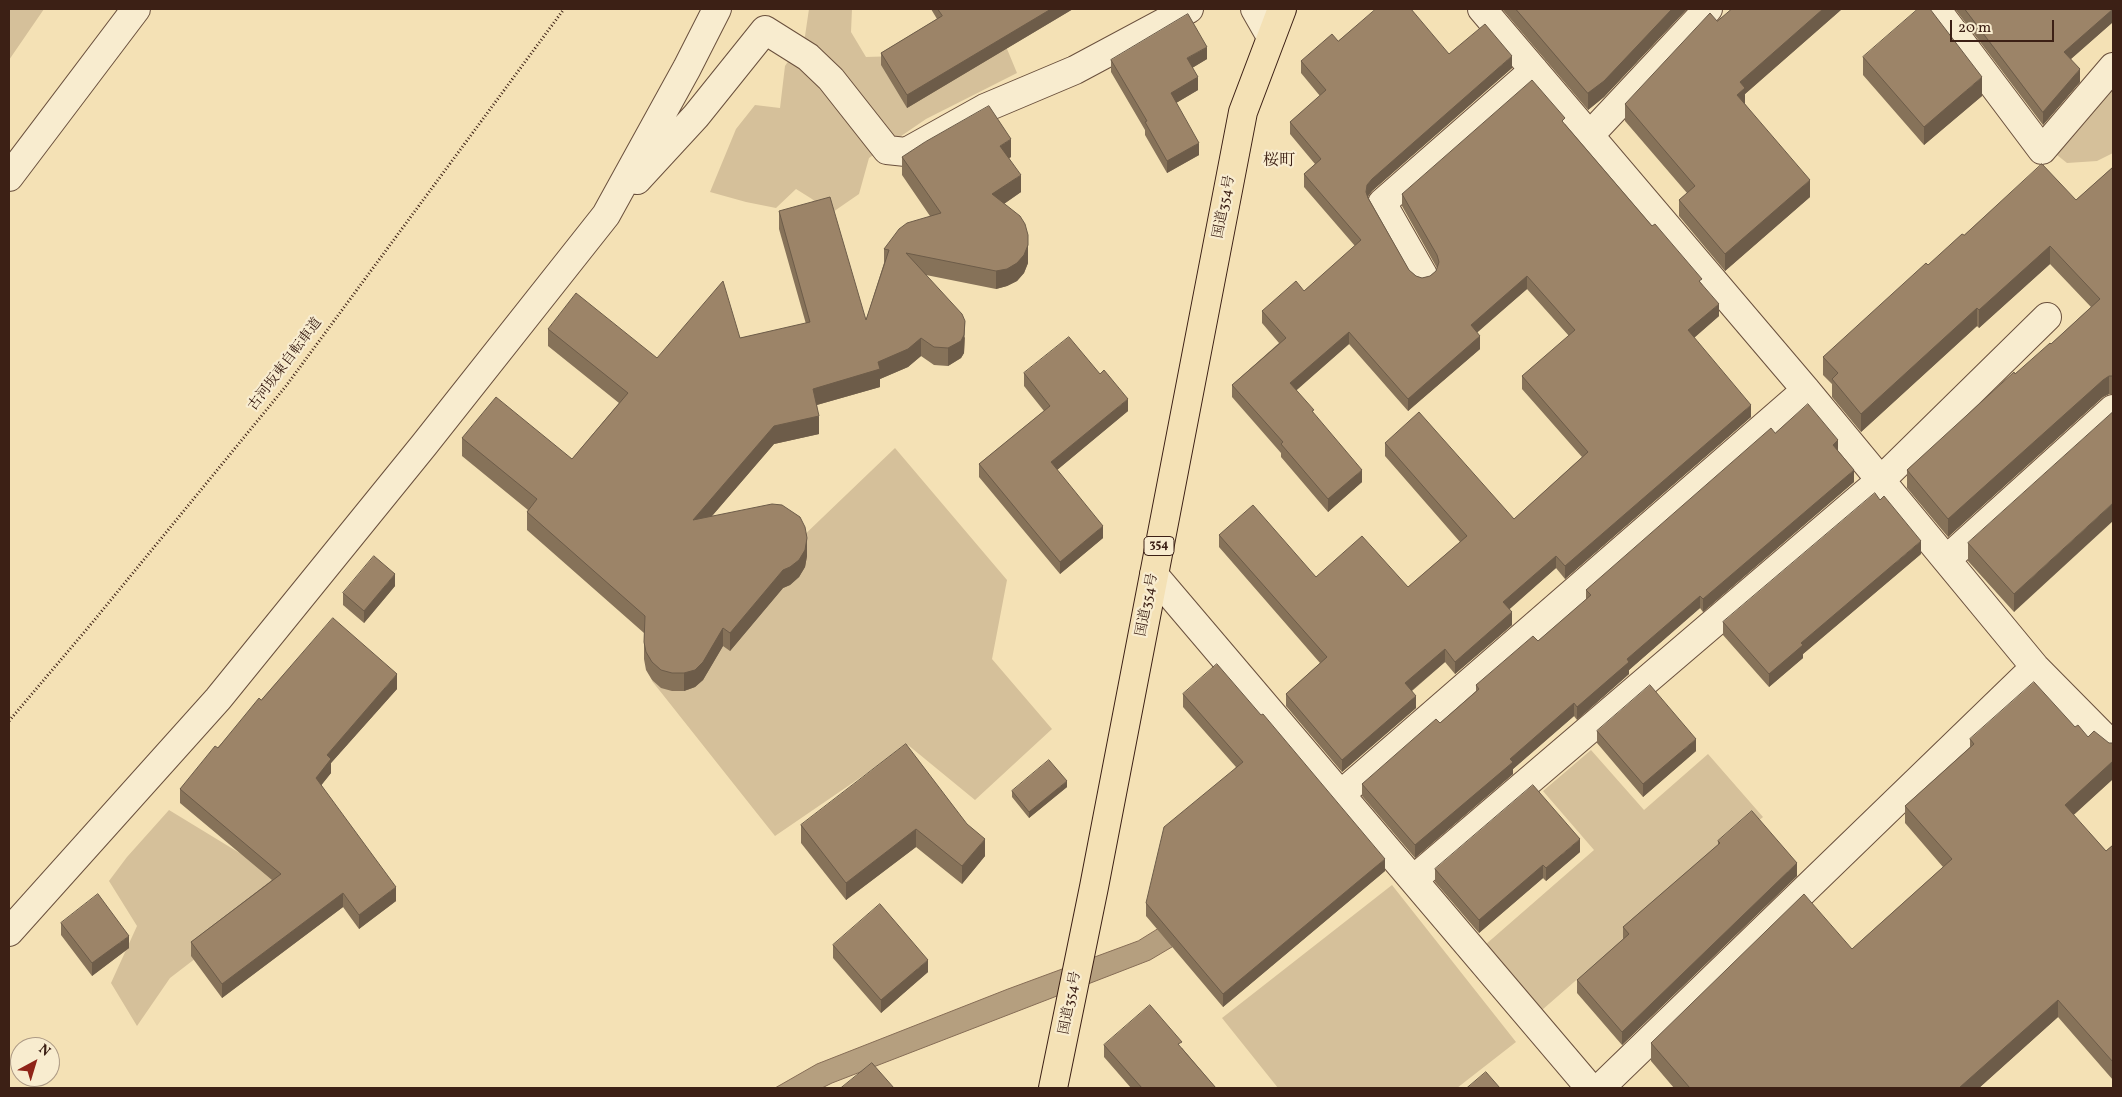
<!DOCTYPE html>
<meta charset="utf-8">
<style>
body{margin:0}
#map{position:relative;width:2122px;height:1097px;overflow:hidden;background:#f4e1b5;font-family:Vollkorn,serif}
canvas{display:block}
.frame{position:absolute;inset:0;border:10px solid #3c2015;pointer-events:none}
.north{position:absolute;left:10px;top:1037px;width:50px;height:50px;box-sizing:border-box;background:#f8eccf;border:1px solid #ad9a85;border-radius:50%;rotate:39deg;font-size:14px;font-weight:700;line-height:20px;text-align:center;color:#3c2015}
.north::after{content:'';display:block;margin:auto;width:18px;height:22px;background:#8f2418;clip-path:polygon(50% 0,100% 100%,50% 72%,0 100%)}
.scale{position:absolute;left:1950px;top:20px;width:104px;height:22px;box-sizing:border-box;border:2px solid #3c2015;border-top:0;padding-left:6px;font-size:15px;line-height:18px;white-space:nowrap;color:#3c2015;-webkit-text-stroke:4px #f8eccf;paint-order:stroke}
</style>
<div id="map">
<canvas width="2122" height="1097"></canvas>
<div class="frame"></div>
<div class="north">N</div>
<div class="scale">20 m</div>
</div>
<script>
const ctx = document.querySelector('canvas').getContext('2d');
ctx.lineJoin = 'round';
function paint(path, color) { ctx.fillStyle = color; ctx.fill(path, 'evenodd'); }
function stroke(path, color, width, dash) { ctx.strokeStyle = color; ctx.lineWidth = width; ctx.lineCap = dash ? 'butt' : 'round'; ctx.setLineDash(dash || []); ctx.stroke(path); }
function write(font, color, halo, rows, align = 'center') {
  ctx.font = font + ' Vollkorn,"Noto Serif JP",serif'; ctx.lineWidth = 4.5; ctx.setLineDash([]); ctx.textBaseline = 'middle'; ctx.strokeStyle = halo; ctx.fillStyle = color; for (const [text, x, y, turn = 0] of rows) {
    ctx.save(); ctx.translate(x, y); ctx.rotate((+turn || 0) * Math.PI / 180); ctx.textAlign = isNaN(turn) ? turn : align; if (halo) ctx.strokeText(text, 0, 0); ctx.fillText(text, 0, 0); ctx.restore();
  }
}
const green = new Path2D(`
 M 9,9 L 44,9 L 9,60 Z
 M 809,9 L 852,9 L 851,32 L 866,57 L 897,56 L 1005,44 L 1017,73 L 926,119 L 869,158 L 859,194 L 830,214 L 812,199 L 796,189 L 776,208 L 746,202 L 710,192 L 736,129 L 755,105 L 780,108 L 785,66 L 805,36 Z
 M 2113,80 L 2113,153 L 2097,161 L 2067,163 L 2057,155 Z
 M 895,448 L 1007,580 L 992,659 L 1052,729 L 975,800 L 908,745 L 775,836 L 652,681 Z
 M 1591,750 L 1644,810 L 1708,754 L 1763,817 L 1542,1010 L 1485,945 L 1594,850 L 1543,791 Z
 M 169,810 L 279,877 L 282,892 L 170,978 L 137,1026 L 111,983 L 137,926 L 109,881 L 127,857 Z
 M 1392,885 L 1516,1042 L 1457,1088 L 1278,1088 L 1222,1018 Z`);
const water = new Path2D(`
 M 1195,906 L 1209,925 L 1150,960 L 832,1083 L 822,1088 L 775,1088 L 817,1064 L 1008,989 L 1138,941 Z`);
const path = new Path2D(`
 M 9,721 L 92,623 L 286,386 L 564,9`);
const minor = new Path2D(`
 M 1255,9 L 1271,37
 M 1482,9 L 1806,390 L 2035,667 L 2113,746
 M 1936,9 L 2042,150 L 2113,67
 M 1589,136 L 1708,9
 M 9,177 L 136,9
 M 637,180 L 696,116 L 765,30 L 808,57 L 831,79 L 887,150 L 906,152 L 985,108 L 1075,70 L 1189,9
 M 1423,275 L 1382,203 L 1534,70
 M 1947,559 L 2113,409
 M 1154,575 L 1590,1088
 M 1340,795 L 1806,390
 M 1414,879 L 1881,480 L 2047,317
 M 9,932 L 218,699 L 424,445 L 606,215 L 687,68 L 717,9
 M 1600,1088 L 2035,667`);
const highway = new Path2D(`
 M 1053,1088 L 1094,887 L 1243,112 L 1282,9`);
const wall = new Path2D(`
 M 931,9 L 1073,9 L 907,108 L 881,65 L 881,53 L 937,19 Z
 M 1502,9 L 1687,9 L 1604,97 L 1588,110 Z
 M 1732,9 L 1842,9 L 1745,94 L 1745,104 L 1810,197 L 1725,271 L 1679,216 L 1679,200 L 1687,193 L 1625,121 L 1625,104 Z
 M 1955,9 L 2113,9 L 2113,22 L 2071,59 L 2080,82 L 2043,125 Z
 M 1338,41 L 1449,54 L 1512,68 L 1372,191 L 1368,197 L 1409,270 L 1416,276 L 1422,278 L 1430,276 L 1436,271 L 1437,268 L 1402,206 L 1402,194 L 1565,124 L 1702,284 L 1719,316 L 1694,338 L 1751,417 L 1565,579 L 1556,568 L 1509,609 L 1512,625 L 1455,674 L 1445,662 L 1412,691 L 1416,708 L 1342,772 L 1286,706 L 1286,694 L 1320,663 L 1219,547 L 1219,535 L 1316,577 L 1408,587 L 1460,542 L 1385,456 L 1385,443 L 1514,519 L 1582,457 L 1522,389 L 1522,376 L 1569,336 L 1527,289 L 1477,332 L 1480,349 L 1408,411 L 1349,344 L 1296,390 L 1362,482 L 1328,512 L 1281,457 L 1281,453 L 1232,397 L 1232,385 L 1279,343 L 1262,323 L 1262,311 L 1304,291 L 1355,246 L 1304,187 L 1304,174 L 1315,164 L 1290,134 L 1290,122 L 1320,96 L 1301,73 L 1301,61 Z
 M 1863,57 L 1982,96 L 1924,145 L 1863,75 Z
 M 1207,59 L 1192,68 L 1198,90 L 1176,103 L 1199,155 L 1167,173 L 1145,135 L 1145,130 L 1111,72 L 1111,60 Z
 M 902,157 L 1011,157 L 1009,158 L 1021,192 L 1004,204 L 1028,253 L 1028,263 L 1024,273 L 1017,281 L 1007,286 L 996,289 L 926,275 L 965,338 L 964,353 L 961,358 L 948,366 L 934,365 L 921,356 L 908,367 L 880,379 L 880,387 L 817,405 L 819,434 L 774,444 L 712,516 L 807,556 L 805,567 L 799,577 L 790,585 L 783,588 L 730,651 L 723,646 L 703,680 L 695,687 L 684,691 L 672,691 L 661,688 L 652,680 L 646,670 L 644,659 L 644,633 L 527,530 L 527,512 L 528,510 L 462,456 L 462,438 L 572,459 L 619,403 L 548,346 L 548,329 L 657,358 L 740,338 L 806,324 L 779,229 L 779,211 L 866,320 L 884,263 L 884,249 L 930,216 L 902,175 Z
 M 2113,167 L 2113,394 L 2109,394 L 2103,397 L 1948,537 L 1907,488 L 1907,470 L 2015,374 L 2051,344 L 2091,307 L 2050,264 L 1979,328 L 1977,326 L 1861,432 L 1832,397 L 1832,384 L 1823,375 L 1823,357 L 1964,235 L 2076,200 Z
 M 1024,373 L 1128,411 L 1057,470 L 1103,538 L 1060,574 L 979,477 L 979,464 L 1044,411 L 1024,386 Z
 M 2113,412 L 2014,612 L 1968,561 L 1968,543 Z
 M 1775,433 L 1838,451 L 1854,482 L 1703,612 L 1700,608 L 1629,670 L 1629,674 L 1577,720 L 1574,716 L 1513,769 L 1513,774 L 1415,858 L 1362,796 L 1362,784 L 1440,723 L 1476,691 L 1476,685 L 1538,641 L 1586,600 L 1586,590 Z
 M 1921,554 L 1803,654 L 1803,658 L 1769,687 L 1723,635 L 1723,622 Z
 M 395,586 L 364,623 L 343,605 L 343,593 Z
 M 397,689 L 331,763 L 331,773 L 321,785 L 396,901 L 359,929 L 343,907 L 222,998 L 191,956 L 191,942 L 272,880 L 180,803 L 180,789 L 261,700 Z
 M 1183,694 L 1385,871 L 1223,1007 L 1146,916 L 1146,903 L 1236,767 L 1183,707 Z
 M 2075,727 L 2088,737 L 2109,743 L 2113,743 L 2113,779 L 2073,815 L 2106,851 L 2113,845 L 2113,1080 L 2058,1017 L 1979,1088 L 1674,1088 L 1651,1061 L 1651,1043 L 1852,949 L 1943,867 L 1905,823 L 1905,806 L 1970,747 L 1970,739 Z
 M 1597,731 L 1696,751 L 1643,797 L 1597,743 Z
 M 1067,787 L 1029,818 L 1012,797 L 1012,791 Z
 M 967,824 L 985,856 L 962,884 L 916,847 L 846,900 L 801,843 L 801,825 Z
 M 1718,841 L 1797,876 L 1622,1045 L 1577,993 L 1577,980 L 1623,939 L 1623,927 L 1718,845 Z
 M 1580,852 L 1546,881 L 1543,878 L 1479,933 L 1435,882 L 1435,869 Z
 M 61,923 L 129,948 L 92,976 L 61,935 Z
 M 833,945 L 928,972 L 881,1013 L 833,958 Z
 M 1104,1045 L 1182,1048 L 1216,1088 L 1131,1088 L 1104,1057 Z`);
const shadedWall = new Path2D(`
 M 1051,9 L 1073,9 L 907,108 L 907,95 Z
 M 1672,9 L 1687,9 L 1604,97 L 1588,110 L 1588,93 Z
 M 1823,9 L 1842,9 L 1745,94 L 1745,104 L 1737,95 L 1740,82 Z
 M 2113,9 L 2113,22 L 2064,65 L 2064,52 Z
 M 1207,47 L 1207,59 L 1187,71 L 1187,58 Z
 M 1512,56 L 1512,68 L 1372,191 L 1367,197 L 1366,192 L 1367,185 L 1372,179 Z
 M 2080,69 L 2080,82 L 2043,125 L 2043,112 Z
 M 1198,77 L 1198,90 L 1171,106 L 1171,93 Z
 M 1982,77 L 1982,96 L 1924,145 L 1924,127 Z
 M 1011,139 L 1011,157 L 1000,164 L 1000,146 Z
 M 1199,143 L 1199,155 L 1167,173 L 1167,161 Z
 M 1021,175 L 1021,192 L 992,212 L 992,194 Z
 M 1810,180 L 1810,197 L 1725,271 L 1725,254 Z
 M 1028,235 L 1028,263 L 1024,273 L 1017,281 L 1007,286 L 996,289 L 996,271 Z
 M 2050,246 L 2050,264 L 1979,328 L 1979,310 Z
 M 1527,276 L 1527,289 L 1471,338 L 1471,325 Z
 M 1719,304 L 1719,316 L 1688,343 L 1688,330 Z
 M 1977,308 L 1977,326 L 1861,432 L 1861,414 Z
 M 965,321 L 964,353 L 961,358 L 948,366 L 948,348 Z
 M 1349,332 L 1349,344 L 1290,396 L 1290,383 Z
 M 1480,336 L 1480,349 L 1408,411 L 1408,399 Z
 M 921,338 L 921,356 L 908,367 L 880,379 L 880,387 L 813,406 L 813,389 L 878,362 Z
 M 2109,376 L 2109,394 L 2103,397 L 1948,537 L 1948,519 L 2103,380 Z
 M 1128,399 L 1128,411 L 1051,475 L 1051,462 Z
 M 1751,405 L 1751,417 L 1565,579 L 1565,566 Z
 M 819,416 L 819,434 L 774,444 L 693,538 L 693,520 L 774,426 Z
 M 1838,440 L 1838,453 L 1833,445 Z
 M 1362,470 L 1362,482 L 1328,512 L 1328,499 Z
 M 1854,470 L 1854,482 L 1703,612 L 1703,599 Z
 M 2113,503 L 2113,521 L 2014,612 L 2014,594 Z
 M 1103,526 L 1103,538 L 1060,574 L 1060,562 Z
 M 807,538 L 807,556 L 805,567 L 799,577 L 790,585 L 783,588 L 730,651 L 730,633 L 783,570 Z
 M 1921,541 L 1921,554 L 1803,654 L 1803,658 L 1769,687 L 1769,674 L 1801,643 Z
 M 1556,556 L 1556,568 L 1503,615 L 1503,602 Z
 M 395,574 L 395,586 L 364,623 L 364,611 Z
 M 1700,596 L 1700,608 L 1629,670 L 1629,674 L 1577,720 L 1577,707 L 1627,659 Z
 M 1512,612 L 1512,625 L 1455,674 L 1455,662 Z
 M 723,628 L 723,646 L 703,680 L 695,687 L 684,691 L 684,673 Z
 M 1445,649 L 1445,662 L 1405,696 L 1405,683 Z
 M 397,674 L 397,689 L 331,763 L 331,773 L 316,792 L 316,778 L 327,755 Z
 M 1416,696 L 1416,708 L 1342,772 L 1342,760 Z
 M 1574,703 L 1574,716 L 1513,769 L 1513,774 L 1415,858 L 1415,845 L 1510,759 Z
 M 1696,739 L 1696,751 L 1643,797 L 1643,784 Z
 M 2113,761 L 2113,779 L 2065,823 L 2065,805 Z
 M 1067,781 L 1067,787 L 1029,818 L 1029,812 Z
 M 916,829 L 916,847 L 846,900 L 846,883 Z
 M 985,839 L 985,856 L 962,884 L 962,866 Z
 M 1580,839 L 1580,852 L 1546,881 L 1546,868 Z
 M 1385,859 L 1385,871 L 1223,1007 L 1223,994 Z
 M 1797,863 L 1797,876 L 1622,1045 L 1622,1032 Z
 M 1543,865 L 1543,878 L 1479,933 L 1479,920 Z
 M 396,887 L 396,901 L 359,929 L 359,915 Z
 M 343,893 L 343,907 L 222,998 L 222,984 Z
 M 129,936 L 129,948 L 92,976 L 92,963 Z
 M 928,960 L 928,972 L 881,1013 L 881,1000 Z
 M 2058,1000 L 2058,1017 L 1979,1088 L 1959,1088 Z`);
const building = new Path2D(`
 M 938,9 L 1051,9 L 907,95 L 881,53 L 942,16 Z
 M 1376,9 L 1411,9 L 1449,54 L 1485,24 L 1512,56 L 1372,179 L 1367,185 L 1366,192 L 1368,198 L 1409,270 L 1416,276 L 1422,278 L 1430,276 L 1436,271 L 1439,262 L 1437,255 L 1402,194 L 1532,80 L 1565,118 L 1562,121 L 1652,226 L 1655,224 L 1702,279 L 1699,281 L 1719,304 L 1688,330 L 1751,405 L 1565,566 L 1556,556 L 1503,602 L 1512,612 L 1455,662 L 1445,649 L 1405,683 L 1416,696 L 1342,760 L 1286,694 L 1327,657 L 1219,535 L 1253,505 L 1316,577 L 1362,536 L 1408,587 L 1467,536 L 1385,443 L 1419,412 L 1514,519 L 1588,452 L 1522,376 L 1575,330 L 1527,276 L 1471,325 L 1480,336 L 1408,399 L 1349,332 L 1290,383 L 1314,410 L 1312,411 L 1362,470 L 1328,499 L 1281,444 L 1283,442 L 1232,385 L 1286,338 L 1262,311 L 1296,281 L 1304,291 L 1361,240 L 1304,174 L 1321,159 L 1290,122 L 1326,90 L 1301,61 L 1332,34 L 1338,41 Z
 M 1516,9 L 1672,9 L 1604,81 L 1588,93 Z
 M 1732,9 L 1823,9 L 1740,82 L 1745,88 L 1737,95 L 1810,180 L 1725,254 L 1679,200 L 1695,186 L 1625,104 L 1710,13 L 1717,21 Z
 M 1918,9 L 1930,9 L 1982,77 L 1924,127 L 1863,57 Z
 M 1965,9 L 2113,9 L 2064,52 L 2080,69 L 2043,112 Z
 M 1188,14 L 1207,47 L 1187,58 L 1198,77 L 1171,93 L 1199,143 L 1167,161 L 1145,122 L 1147,121 L 1111,60 Z
 M 989,106 L 1011,139 L 1000,146 L 1021,175 L 992,194 L 1020,216 L 1025,224 L 1028,235 L 1028,245 L 1024,255 L 1017,263 L 1007,269 L 996,271 L 906,253 L 962,314 L 965,321 L 964,335 L 961,341 L 948,348 L 934,347 L 921,338 L 908,349 L 878,362 L 880,369 L 813,389 L 819,416 L 774,426 L 693,520 L 772,504 L 782,505 L 800,517 L 805,527 L 807,538 L 805,550 L 799,560 L 790,567 L 783,570 L 730,633 L 723,628 L 703,662 L 695,670 L 684,673 L 672,673 L 661,670 L 652,662 L 646,652 L 644,642 L 645,616 L 527,512 L 537,499 L 462,438 L 496,397 L 572,459 L 628,393 L 548,329 L 576,293 L 657,358 L 723,281 L 740,338 L 810,322 L 779,211 L 830,197 L 866,320 L 889,250 L 884,249 L 899,229 L 907,223 L 941,213 L 902,157 L 925,142 Z
 M 2042,164 L 2076,200 L 2113,167 L 2113,376 L 2109,376 L 2103,380 L 1948,519 L 1907,470 L 2014,372 L 2015,374 L 2050,343 L 2051,344 L 2100,299 L 2050,246 L 1979,310 L 1977,308 L 1861,414 L 1832,379 L 1838,373 L 1823,357 L 1926,263 L 1928,265 L 1962,234 L 1964,235 Z
 M 1069,337 L 1100,374 L 1104,370 L 1128,399 L 1051,462 L 1103,526 L 1060,562 L 979,464 L 1050,406 L 1024,373 Z
 M 1808,404 L 1838,440 L 1833,445 L 1854,470 L 1703,599 L 1700,596 L 1627,659 L 1629,662 L 1577,707 L 1574,703 L 1510,759 L 1513,762 L 1415,845 L 1362,784 L 1436,719 L 1440,723 L 1479,689 L 1476,685 L 1533,636 L 1538,641 L 1591,595 L 1586,590 L 1771,428 L 1775,433 Z
 M 2113,412 L 2113,503 L 2014,594 L 1968,543 Z
 M 1875,493 L 1880,500 L 1884,496 L 1921,541 L 1801,643 L 1803,645 L 1769,674 L 1723,622 Z
 M 374,556 L 395,574 L 364,611 L 343,593 Z
 M 333,618 L 397,674 L 327,755 L 331,759 L 316,778 L 396,887 L 359,915 L 343,893 L 222,984 L 191,942 L 281,874 L 180,789 L 215,746 L 218,748 L 259,698 L 261,700 Z
 M 1217,664 L 1261,715 L 1263,714 L 1385,859 L 1223,994 L 1146,903 L 1164,827 L 1243,762 L 1183,694 Z
 M 2034,682 L 2075,727 L 2078,725 L 2088,737 L 2094,731 L 2109,743 L 2113,743 L 2113,761 L 2065,805 L 2106,851 L 2113,845 L 2113,1062 L 2058,1000 L 1959,1088 L 1690,1088 L 1651,1043 L 1804,894 L 1852,949 L 1952,859 L 1905,806 L 1974,744 L 1970,739 Z
 M 1650,685 L 1696,739 L 1643,784 L 1597,731 Z
 M 906,744 L 967,824 L 985,839 L 962,866 L 916,829 L 846,883 L 801,825 Z
 M 1049,760 L 1067,781 L 1029,812 L 1012,791 Z
 M 1533,785 L 1580,839 L 1546,868 L 1543,865 L 1479,920 L 1435,869 Z
 M 1752,811 L 1797,863 L 1622,1032 L 1577,980 L 1629,934 L 1623,927 L 1720,843 L 1718,841 Z
 M 98,894 L 129,936 L 92,963 L 61,923 Z
 M 880,904 L 928,960 L 881,1000 L 833,945 Z
 M 1150,1005 L 1182,1042 L 1178,1044 L 1216,1088 L 1141,1088 L 1142,1088 L 1104,1045 Z
 M 872,1063 L 894,1088 L 841,1088 Z
 M 1486,1072 L 1500,1088 L 1467,1088 Z`);
const shields = [
 [1159,546,30]
];
const shieldNames = [
 ["354",1159,546]
];
const streetNames = [
 ["国道354号",1225,207,-79],
 ["古河坂東自転車道",286,365,-53],
 ["国道354号",1148,605,-79],
 ["国道354号",1071,1003,-79]
];
const quarterNames = [
 ["桜町",1279,162]
];
paint(green, '#d5c09a');
paint(water, '#b59f7f');
stroke(water, '#856c55', 1);
stroke(minor, '#6a503d', 30);
stroke(highway, '#3c2015', 30);
stroke(path, '#3c2015', 3, [1, 2.5]);
stroke(minor, '#f8eccf', 28);
stroke(highway, '#f4e1b5', 28);
paint(wall, '#867259');
paint(shadedWall, '#6d5c49');
paint(building, '#9c8468');
stroke(building, '#6d5c49', 1);
for (const [x, y, w] of shields) { const box = new Path2D(); box.roundRect(x - w / 2, y - 9.5, w, 19, 4); ctx.fillStyle = '#f8eccf'; ctx.fill(box); stroke(box, '#3c2015', 1); }
write('bold 12px', '#3c2015', null, shieldNames);
write('14px', '#3c2015', '#f8eccf', streetNames);
write('16px', '#3c2015', '#f8eccf', quarterNames);
</script>
